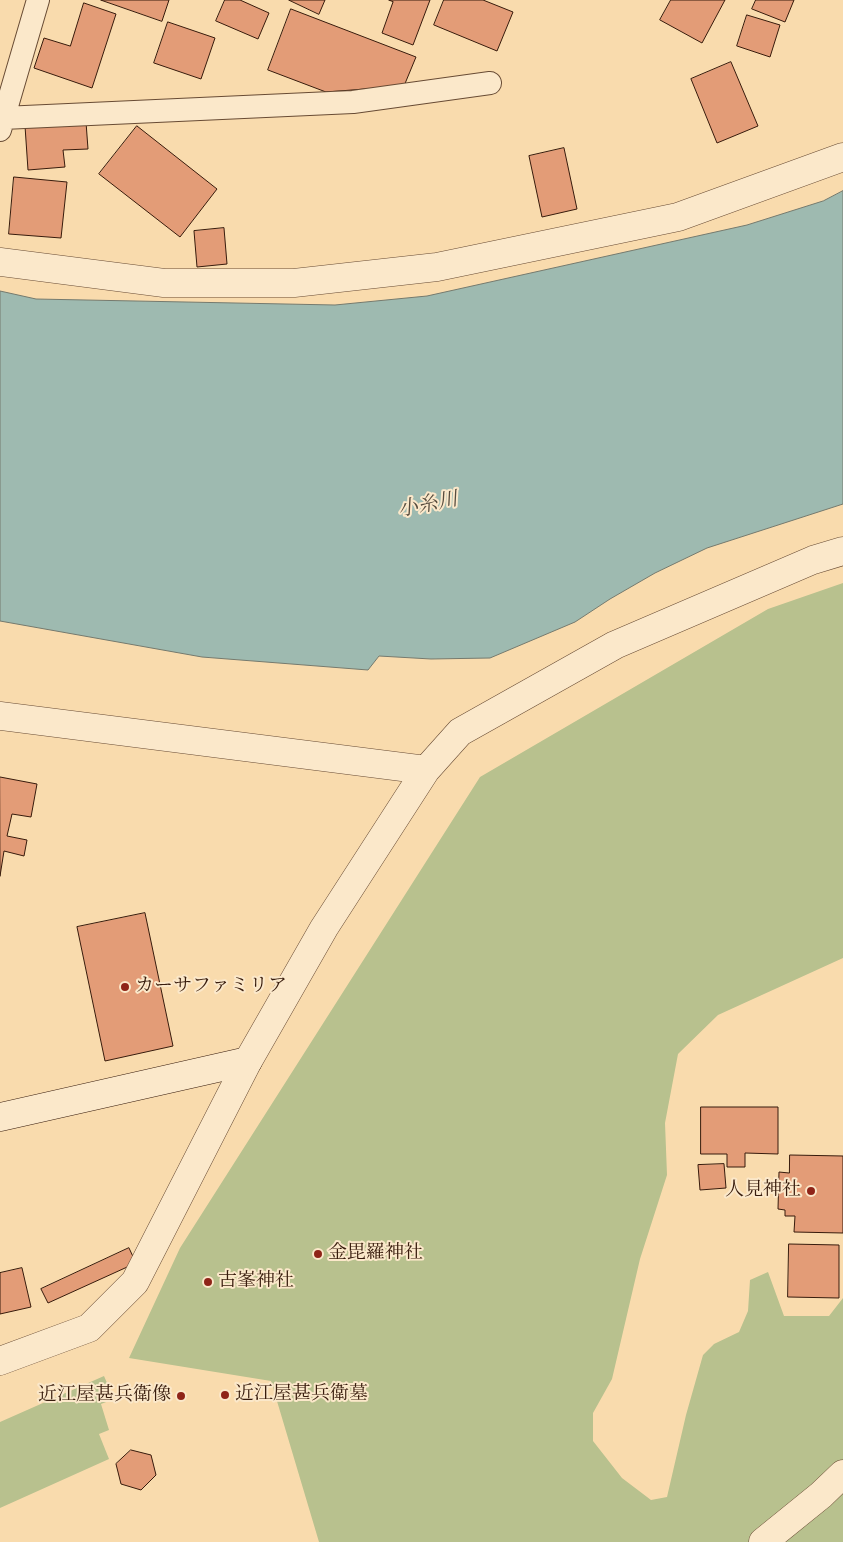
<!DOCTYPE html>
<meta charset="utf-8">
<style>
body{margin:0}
canvas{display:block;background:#f9dbad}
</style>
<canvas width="843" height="1542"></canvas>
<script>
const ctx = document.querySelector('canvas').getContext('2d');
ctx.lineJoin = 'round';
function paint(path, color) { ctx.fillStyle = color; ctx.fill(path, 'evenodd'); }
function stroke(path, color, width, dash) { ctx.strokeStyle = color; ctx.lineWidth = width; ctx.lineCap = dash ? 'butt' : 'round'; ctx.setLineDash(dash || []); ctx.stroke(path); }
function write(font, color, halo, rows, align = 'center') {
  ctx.font = font + ' "IM FELL Double Pica","Noto Serif JP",serif'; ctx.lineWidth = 4; ctx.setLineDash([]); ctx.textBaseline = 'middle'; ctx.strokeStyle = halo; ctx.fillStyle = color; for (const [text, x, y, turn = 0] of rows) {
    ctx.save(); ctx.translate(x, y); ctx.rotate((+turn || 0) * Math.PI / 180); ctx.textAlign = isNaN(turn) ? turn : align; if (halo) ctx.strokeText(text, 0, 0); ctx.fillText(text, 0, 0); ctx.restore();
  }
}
const green = new Path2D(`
 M 843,583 L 843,958 L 718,1015 L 678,1054 L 665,1123 L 667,1175 L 640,1259 L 612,1379 L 593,1413 L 593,1441 L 622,1478 L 651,1500 L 667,1497 L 686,1415 L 703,1355 L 714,1344 L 739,1332 L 748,1311 L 750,1280 L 768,1272 L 784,1316 L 829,1316 L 843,1298 L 843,1542 L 319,1542 L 271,1381 L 129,1358 L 180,1248 L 480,777 L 768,609 Z
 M 104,1376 L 114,1399 L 101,1404 L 109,1430 L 99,1434 L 109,1459 L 0,1508 L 0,1422 Z`);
const water = new Path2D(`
 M 843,191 L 843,504 L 707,548 L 655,573 L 610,599 L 575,622 L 490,658 L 431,659 L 379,656 L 368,670 L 202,657 L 0,621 L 0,291 L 36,299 L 335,305 L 427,296 L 747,225 L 823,201 Z`);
const building = new Path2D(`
 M 101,0 L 169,0 L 162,21 Z
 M 225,0 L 240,0 L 269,13 L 258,39 L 216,21 Z
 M 289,0 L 325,0 L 319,14 Z
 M 389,0 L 430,0 L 413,45 L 382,33 L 393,2 Z
 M 444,0 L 483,0 L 513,12 L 497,51 L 434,25 Z
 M 671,0 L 725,0 L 702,43 L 660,20 Z
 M 756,0 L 794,0 L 785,22 L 752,9 Z
 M 84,3 L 116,14 L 92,88 L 34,68 L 44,38 L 70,46 Z
 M 291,9 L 416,57 L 404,86 L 326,92 L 268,70 Z
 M 747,15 L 780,25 L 770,57 L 737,46 Z
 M 168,22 L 215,38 L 201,79 L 154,63 Z
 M 731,62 L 758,126 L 717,143 L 691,79 Z
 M 86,122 L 88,149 L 63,150 L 65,167 L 28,170 L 25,126 Z
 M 137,126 L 217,189 L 180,237 L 99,174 Z
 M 564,148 L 577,209 L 542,217 L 529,156 Z
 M 14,177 L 67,182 L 61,238 L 9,234 Z
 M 224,228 L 227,264 L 197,267 L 194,231 Z
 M 0,777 L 37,784 L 31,817 L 12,814 L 7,836 L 27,840 L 24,856 L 4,851 L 0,876 Z
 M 145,913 L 173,1046 L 105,1061 L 77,927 Z
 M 701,1107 L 778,1107 L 778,1154 L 745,1153 L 745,1167 L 727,1167 L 727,1154 L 701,1154 Z
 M 790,1155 L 843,1156 L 843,1233 L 794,1232 L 795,1216 L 785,1216 L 785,1210 L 778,1209 L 779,1172 L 789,1173 Z
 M 724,1164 L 726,1188 L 700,1190 L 698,1165 Z
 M 789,1244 L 839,1245 L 839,1298 L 788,1297 Z
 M 129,1248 L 136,1263 L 48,1303 L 41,1289 Z
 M 22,1268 L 31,1307 L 0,1314 L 0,1273 Z
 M 131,1450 L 151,1455 L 156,1475 L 141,1490 L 121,1484 L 116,1464 Z`);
const lane = new Path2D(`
 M 3,118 L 353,102 L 490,83
 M 0,130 L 38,0`);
const street = new Path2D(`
 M 0,262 L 164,283 L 294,283 L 437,267 L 678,217 L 843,157
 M 0,716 L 426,770
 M 0,1361 L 89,1328 L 135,1282 L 248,1061 L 324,928 L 426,770 L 460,732 L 615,645 L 813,560 L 843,551
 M 763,1542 L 821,1495 L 843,1474`);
const secondary = new Path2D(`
 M 0,1117 L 248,1061`);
const markers = [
 [125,987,5,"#8f2418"],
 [811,1191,5,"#8f2418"],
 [318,1254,5,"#8f2418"],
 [208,1282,5,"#8f2418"],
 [225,1395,5,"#8f2418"],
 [181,1396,5,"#8f2418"]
];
const poiNames = [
 ["カーサファミリア",135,987],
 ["人見神社",801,1191,"right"],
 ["金毘羅神社",328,1254],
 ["古峯神社",218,1282],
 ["近江屋甚兵衛墓",235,1395],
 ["近江屋甚兵衛像",171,1396,"right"]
];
const waterNames = [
 ["小糸川",428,506,-11]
];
paint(green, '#b8c18e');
paint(water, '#9ebab0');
stroke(water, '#757a6e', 1);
paint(building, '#e39c77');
stroke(building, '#371b0c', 1);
stroke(lane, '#684b34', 24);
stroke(street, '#684b34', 29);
stroke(secondary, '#371b0c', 29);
stroke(lane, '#fbe8ca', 22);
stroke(street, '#fbe8ca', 28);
stroke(secondary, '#fbe8ca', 28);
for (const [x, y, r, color] of markers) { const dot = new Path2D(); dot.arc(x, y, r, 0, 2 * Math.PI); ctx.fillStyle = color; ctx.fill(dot); stroke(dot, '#fbe8ca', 2); }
write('19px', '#371b0c', '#fbe8ca', poiNames, 'left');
write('italic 20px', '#564b3d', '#fbe8ca', waterNames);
</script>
